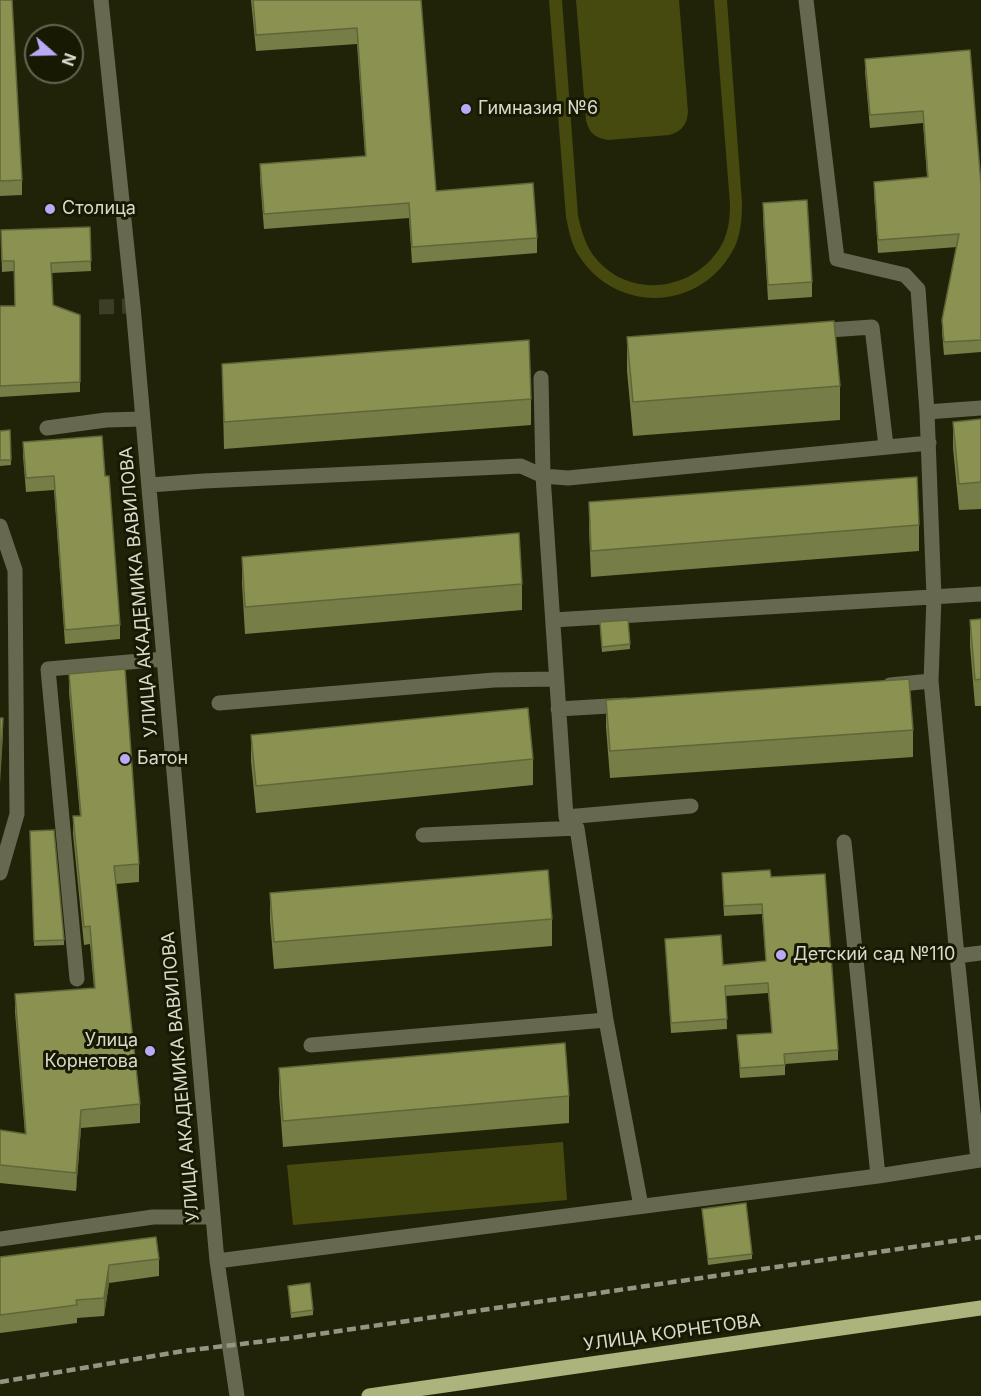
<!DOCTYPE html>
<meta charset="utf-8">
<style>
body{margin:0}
#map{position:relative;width:981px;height:1396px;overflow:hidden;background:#212309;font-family:Inter,sans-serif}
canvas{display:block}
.north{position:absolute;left:24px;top:24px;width:60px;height:60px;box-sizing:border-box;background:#181902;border:2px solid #656652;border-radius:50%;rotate:110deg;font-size:16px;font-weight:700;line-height:24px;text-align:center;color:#d8dacb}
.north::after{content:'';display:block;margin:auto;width:21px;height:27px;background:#baaaf6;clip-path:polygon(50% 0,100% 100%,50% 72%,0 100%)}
</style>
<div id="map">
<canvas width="981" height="1396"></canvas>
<div class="north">N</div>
</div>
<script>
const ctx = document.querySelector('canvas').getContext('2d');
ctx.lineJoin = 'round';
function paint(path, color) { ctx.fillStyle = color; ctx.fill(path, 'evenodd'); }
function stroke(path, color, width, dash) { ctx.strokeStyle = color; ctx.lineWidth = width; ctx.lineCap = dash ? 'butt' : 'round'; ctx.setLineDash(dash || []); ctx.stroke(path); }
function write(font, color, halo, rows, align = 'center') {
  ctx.font = font + ' Inter,sans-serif'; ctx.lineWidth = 6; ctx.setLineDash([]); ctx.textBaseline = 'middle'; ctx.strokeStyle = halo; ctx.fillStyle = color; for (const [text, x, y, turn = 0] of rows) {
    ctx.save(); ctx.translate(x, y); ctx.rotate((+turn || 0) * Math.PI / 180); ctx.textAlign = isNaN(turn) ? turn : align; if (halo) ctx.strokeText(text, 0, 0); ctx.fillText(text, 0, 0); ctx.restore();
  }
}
const green = new Path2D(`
 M 549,0 L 562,0 L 578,216 C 582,233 586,248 598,261 C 635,302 702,288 724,240 C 729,228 730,216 730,204 L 714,0 L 727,0 L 742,203 C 742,217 741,231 736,244 C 706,310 619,317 579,256 C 571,244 569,231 566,217 Z
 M 576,0 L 679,0 L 688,112 C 687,125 681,132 669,135 L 608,140 C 595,138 589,133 586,120 Z
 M 563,1142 L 567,1200 L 293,1225 L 287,1165 Z`);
const minorTunnel = new Path2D(`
 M 99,307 L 133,306`);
const minor = new Path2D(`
 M 101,0 L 133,306 L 217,1261 L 237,1396
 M 806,0 L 837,259 L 905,275 L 918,289 L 927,412
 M 815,331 L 872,327 L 886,446
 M 541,378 L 543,476 L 566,817 L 577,828 L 606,1020 L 641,1206
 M 47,428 L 106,420 L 143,419
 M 150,485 L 204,481 L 521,466 L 543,476 L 568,478 L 929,443
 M 0,526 L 15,570 L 17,814 L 0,873
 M 553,620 L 981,594
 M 890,685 L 931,681
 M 219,703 L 494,680 L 556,679
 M 558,709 L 626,705
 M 566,817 L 691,806
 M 423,835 L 577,828
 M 844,842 L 878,1176
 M 957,956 L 981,953
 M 77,979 L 48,669 L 164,659
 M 311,1045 L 606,1020
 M 978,1160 L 957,956 L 931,681 L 934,597 L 927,412 L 981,408
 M 0,1239 L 153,1217 L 213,1217
 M 217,1261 L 878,1176 L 981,1160`);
const major = new Path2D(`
 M 369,1396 L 981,1308`);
const rail = new Path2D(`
 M 0,1382 L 183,1351 L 291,1338 L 981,1237`);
const wall = new Path2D(`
 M 0,0 L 22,180 L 22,195 L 0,196 Z
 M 251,0 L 421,0 L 436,191 L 537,238 L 537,253 L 412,263 L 409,218 L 264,229 L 260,179 L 260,164 L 365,156 L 357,44 L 256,51 Z
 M 970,50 L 981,184 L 981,352 L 944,355 L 942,332 L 942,320 L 957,247 L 878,253 L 874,194 L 874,182 L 927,177 L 923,123 L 870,128 L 865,72 L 865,59 Z
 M 763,203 L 812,282 L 812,297 L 768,300 L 763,218 Z
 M 90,227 L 91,271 L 52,273 L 53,305 L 80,315 L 80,392 L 0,397 L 0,306 L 15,306 L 14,271 L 2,272 L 1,241 Z
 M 627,337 L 840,386 L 840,420 L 633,436 L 627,371 Z
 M 222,364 L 531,399 L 531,425 L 224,449 Z
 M 981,419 L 981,509 L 959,510 L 953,448 L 953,422 Z
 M 10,430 L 11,465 L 0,466 L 0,431 Z
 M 23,442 L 105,476 L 120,625 L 120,639 L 65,644 L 54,490 L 26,492 L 23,456 Z
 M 589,502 L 919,525 L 919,551 L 591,577 L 589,529 Z
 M 242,557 L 522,584 L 522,610 L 245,634 L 242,584 Z
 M 981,619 L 981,706 L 975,706 L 970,646 L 970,620 Z
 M 600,627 L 630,644 L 630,649 L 602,652 Z
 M 69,674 L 139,864 L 139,882 L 116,884 L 140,1104 L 140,1123 L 81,1128 L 76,1191 L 0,1183 L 0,1130 L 25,1134 L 15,1012 L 15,994 L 94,988 L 90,944 L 84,945 L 73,834 L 73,816 L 80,816 L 69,692 Z
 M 606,700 L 913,730 L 913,757 L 610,778 L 606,727 Z
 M 251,735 L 533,759 L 533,785 L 256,813 L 251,761 Z
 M 30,831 L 64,940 L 64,945 L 34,946 Z
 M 722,873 L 771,877 L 838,1050 L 838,1060 L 785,1064 L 785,1075 L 740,1078 L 737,1035 L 772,1033 L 768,993 L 726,996 L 727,1029 L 671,1033 L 665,939 L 723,965 L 766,961 L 762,914 L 724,916 Z
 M 270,893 L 552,919 L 552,946 L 274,969 L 270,920 Z
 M 279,1068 L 569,1096 L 569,1123 L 283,1147 L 279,1094 Z
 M 702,1209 L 752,1254 L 752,1259 L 708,1265 Z
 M 0,1257 L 159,1259 L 159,1276 L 109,1283 L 104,1316 L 77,1318 L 77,1323 L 0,1333 Z
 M 288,1286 L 313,1310 L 313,1315 L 291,1318 Z`);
const shadedWall = new Path2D(`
 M 3,718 L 3,736 L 0,784 L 0,766 Z
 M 81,1110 L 81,1128 L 76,1191 L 76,1173 Z
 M 109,1265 L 109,1283 L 104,1316 L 104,1298 Z`);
const building = new Path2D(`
 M 0,0 L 12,0 L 22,180 L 0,181 Z
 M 253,0 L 421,0 L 436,191 L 533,183 L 537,238 L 412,247 L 409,203 L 264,214 L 260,164 L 366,156 L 357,28 L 256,35 Z
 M 970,50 L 981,184 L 981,340 L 944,342 L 942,320 L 959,234 L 878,240 L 874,182 L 928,177 L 923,111 L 870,115 L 865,59 Z
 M 807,200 L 812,282 L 768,285 L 763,203 Z
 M 90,227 L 91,261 L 51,263 L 53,305 L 80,315 L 80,382 L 0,386 L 0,306 L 15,306 L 14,261 L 2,261 L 1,230 Z
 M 834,321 L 840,386 L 633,402 L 627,337 Z
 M 529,340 L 531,399 L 224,422 L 222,364 Z
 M 981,419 L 981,482 L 959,484 L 953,422 Z
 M 10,430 L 11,460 L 0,460 L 0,431 Z
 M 102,436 L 105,476 L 109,476 L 120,625 L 65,630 L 54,476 L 26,478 L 23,442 Z
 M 917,477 L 919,525 L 591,551 L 589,502 Z
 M 519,533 L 522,584 L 245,607 L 242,557 Z
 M 981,619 L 981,679 L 975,680 L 970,620 Z
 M 628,620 L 630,644 L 602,647 L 600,622 Z
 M 125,669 L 139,864 L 114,866 L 140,1104 L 81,1110 L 76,1173 L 0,1165 L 0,1130 L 26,1134 L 15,994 L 95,988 L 90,926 L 84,927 L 73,816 L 81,816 L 69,674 Z
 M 909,679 L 913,730 L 610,751 L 606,700 Z
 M 528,708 L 533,759 L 256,786 L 251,735 Z
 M 0,718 L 3,718 L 0,766 Z
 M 54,830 L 64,940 L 34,941 L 30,831 Z
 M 548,870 L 552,919 L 274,942 L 270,893 Z
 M 770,870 L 771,877 L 825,874 L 838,1050 L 784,1054 L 785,1065 L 740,1068 L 737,1035 L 772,1033 L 768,983 L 725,986 L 727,1019 L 671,1023 L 665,939 L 721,935 L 723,965 L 766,961 L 762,904 L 724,906 L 722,873 Z
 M 565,1043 L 569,1096 L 283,1121 L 279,1068 Z
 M 746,1203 L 752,1254 L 708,1259 L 702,1209 Z
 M 156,1237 L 159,1259 L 109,1265 L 104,1298 L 76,1300 L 77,1305 L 0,1315 L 0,1257 Z
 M 310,1283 L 313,1310 L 291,1313 L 288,1286 Z`);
const markers = [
 [466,109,6,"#baaaf6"],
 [50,209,6,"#baaaf6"],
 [125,759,6,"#baaaf6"],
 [781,955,6,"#baaaf6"],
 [150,1051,6,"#baaaf6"]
];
const poiNames = [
 ["Гимназия №6",478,109],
 ["Столица",62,209],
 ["Батон",137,759],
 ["Детский сад №110",793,955],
 ["Улица",138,1041,"right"],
 ["Корнетова",138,1062,"right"]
];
const streetNames = [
 ["УЛИЦА АКАДЕМИКА ВАВИЛОВА",139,592,-95],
 ["УЛИЦА АКАДЕМИКА ВАВИЛОВА",181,1077,-95],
 ["УЛИЦА КОРНЕТОВА",672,1333,-8]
];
paint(green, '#464a0f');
stroke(minorTunnel, '#3c3e26', 15, [15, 8]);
stroke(minor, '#66694f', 15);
stroke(major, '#adb37c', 15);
stroke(rail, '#949683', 4.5, [9, 4.5]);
paint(wall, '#777d46');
paint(shadedWall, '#616639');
paint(building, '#8a9151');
stroke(building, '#616639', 1.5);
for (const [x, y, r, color] of markers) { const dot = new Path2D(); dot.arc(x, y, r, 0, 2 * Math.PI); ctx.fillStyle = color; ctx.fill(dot); stroke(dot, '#181902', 2); }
write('18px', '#d8dacb', '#181902', poiNames, 'left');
write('18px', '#d8dacb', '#181902', streetNames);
</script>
